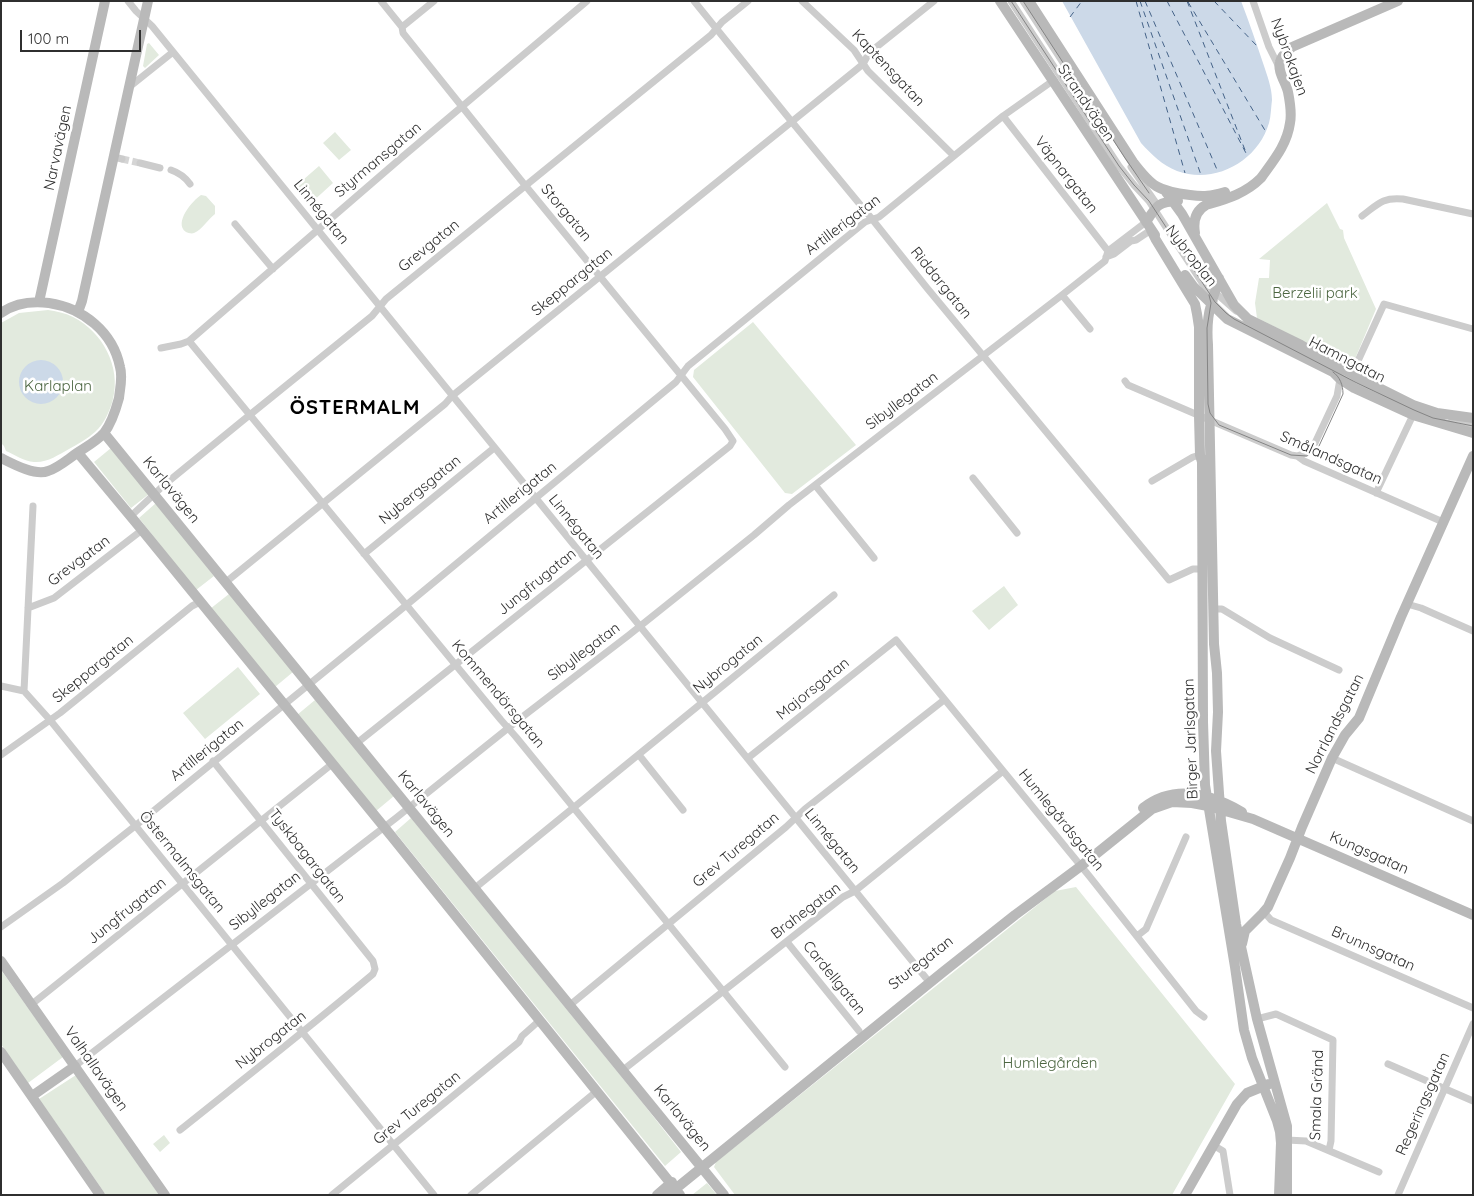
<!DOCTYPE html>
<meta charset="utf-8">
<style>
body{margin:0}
#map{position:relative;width:1474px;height:1196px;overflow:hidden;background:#fff;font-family:Quicksand,sans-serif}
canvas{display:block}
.frame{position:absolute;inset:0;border:2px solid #2f2f2f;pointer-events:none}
.scale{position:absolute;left:20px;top:30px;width:121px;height:22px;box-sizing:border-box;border:2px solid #2f2f2f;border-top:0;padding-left:6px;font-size:15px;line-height:18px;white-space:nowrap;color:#2f2f2f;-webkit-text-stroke:4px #fff;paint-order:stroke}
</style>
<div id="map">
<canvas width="1474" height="1196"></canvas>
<div class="frame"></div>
<div class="scale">100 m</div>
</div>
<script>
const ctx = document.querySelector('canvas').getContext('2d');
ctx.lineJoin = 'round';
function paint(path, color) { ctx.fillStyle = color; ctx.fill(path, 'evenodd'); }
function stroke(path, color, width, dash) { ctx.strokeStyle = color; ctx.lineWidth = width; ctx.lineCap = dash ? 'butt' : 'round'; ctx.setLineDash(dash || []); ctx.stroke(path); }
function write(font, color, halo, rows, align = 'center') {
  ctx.font = font + ' Quicksand,sans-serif'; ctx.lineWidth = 5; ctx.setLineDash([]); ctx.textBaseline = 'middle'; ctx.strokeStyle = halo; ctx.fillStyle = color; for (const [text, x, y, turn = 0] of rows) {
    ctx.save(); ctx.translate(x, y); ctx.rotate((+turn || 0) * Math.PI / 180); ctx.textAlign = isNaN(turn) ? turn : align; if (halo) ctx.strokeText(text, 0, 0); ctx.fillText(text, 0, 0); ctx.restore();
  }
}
const green = new Path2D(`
 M 149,43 L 159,55 L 145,68 L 143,66 L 147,44 Z
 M 335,132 L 351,150 L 339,160 L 323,143 Z
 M 319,166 L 333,183 L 311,203 L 296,186 Z
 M 201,195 L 206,196 L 215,206 L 215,214 C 208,219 202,230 194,233 C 192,234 188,233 186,232 C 173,223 193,200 201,195 Z
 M 1327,203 L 1340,229 L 1343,230 L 1344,238 L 1376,309 L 1352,366 L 1349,367 L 1338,359 L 1257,318 L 1255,303 L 1259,278 L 1269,278 L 1270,260 L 1259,259 Z
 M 48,310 C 56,311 65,313 73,317 C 103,332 121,367 113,399 C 110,411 104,424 95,432 C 87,439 78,444 69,449 C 58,455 47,463 34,462 C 24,461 15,455 6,451 L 4,446 L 1,443 L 1,323 L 19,313 Z
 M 753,322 L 856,445 L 792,494 L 785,493 L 693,377 L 694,370 Z
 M 111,448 L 149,494 L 131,508 L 94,462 Z
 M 156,503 L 214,576 L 196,590 L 139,518 Z
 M 1004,586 L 1018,605 L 989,630 L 972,611 Z
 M 229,594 L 293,672 L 275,687 L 210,609 Z
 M 238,667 L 260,694 L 205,739 L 183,713 Z
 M 315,700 L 394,796 L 376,811 L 297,715 Z
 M 411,818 L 642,1102 L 681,1152 L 665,1166 L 395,832 Z
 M 1076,887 L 1235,1084 L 1172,1195 L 735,1195 L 714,1167 L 716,1162 L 1055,891 Z
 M 1,970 L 63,1057 L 28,1083 L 1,1044 Z
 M 76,1075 L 159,1195 L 106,1195 L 39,1099 Z
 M 164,1135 L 170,1143 L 160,1152 L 153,1144 Z
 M 707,1183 L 717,1195 L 692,1195 Z`);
const water = new Path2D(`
 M 1062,1 L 1241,1 C 1249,22 1256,42 1263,63 C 1267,75 1272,88 1272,100 C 1271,107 1271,116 1269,123 C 1258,161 1215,185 1177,171 C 1162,165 1152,155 1141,143 Z
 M19 382a22 22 0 1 1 44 0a22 22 0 1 1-44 0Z`);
const ferry = new Path2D(`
 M 1136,1 L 1185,173
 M 1140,1 L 1201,175
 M 1145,1 L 1218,172
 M 1167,1 L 1248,157
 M 1187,1 L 1245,150
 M 1214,1 L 1257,46
 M 1188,2 L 1266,132
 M 1070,17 L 1082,1`);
const streetTunnel = new Path2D(`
 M 122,159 L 140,163`);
const street = new Path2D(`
 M 128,1 L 136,11 L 152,26 L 926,978
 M 694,1 L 792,122 L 872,219 L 927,288 L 1169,580 L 1193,569 L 1203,569
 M 802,1 L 854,50 L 868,71 L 953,155
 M 1011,1 L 1119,166 L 1134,185 L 1149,201 L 1214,301
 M 1023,1 L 1110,135
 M 1253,1 L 1269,47 L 1279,67
 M 402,27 L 434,1
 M 128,88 L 173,52
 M 1003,116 L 1108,251
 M 114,157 L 122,159
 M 140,163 L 160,168
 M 1131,167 L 1156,203
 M 171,170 C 180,173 185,177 190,184
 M 1362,216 C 1378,204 1382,197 1403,199 L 1473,214
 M 235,224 L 273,269
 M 1106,257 L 1114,254 L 1131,241 L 1136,240 L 1151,230
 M 1203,275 L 1218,295 L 1236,311
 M 1062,295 L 1090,329
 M 189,341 L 501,720 L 516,737 L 785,1067
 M 161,348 L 181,344 L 189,341 L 401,158 L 587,1
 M 1341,374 L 1388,398
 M 1352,374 L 1384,304 L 1473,329
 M 1125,381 L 1128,385 L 1291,455 L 1297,456 L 1304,461 L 1443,522
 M 1451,422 L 1473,426
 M 1297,456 L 1306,453 L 1315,443 L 1337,396 L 1340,379
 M 973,478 L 1017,533
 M 1152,481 L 1193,457 L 1200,455
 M 815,485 L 874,558
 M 1376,493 L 1413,415
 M 33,506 L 24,691 L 50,720 L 434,1195
 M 131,516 L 164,485 L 241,422 L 372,316 L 386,299 L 711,35 L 722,22 L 748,1
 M 364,554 L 494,448
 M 226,582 L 445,404 L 452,396 L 857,69 L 863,64 L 869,53 L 934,1
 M 1407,604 L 1421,608 L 1473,631
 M 28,608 L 54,598 L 142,530
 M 1213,609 L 1222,609 L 1270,638 L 1339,670
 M 1,686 L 24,691
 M 357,743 L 730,446 L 733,441 L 725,429 L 520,179 L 403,33 L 402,27 L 381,1
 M 1,755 L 60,713 L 192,606 L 200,602
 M 639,755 L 683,810
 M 748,758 L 896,640 L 1090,877 L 1196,1011 L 1204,1017
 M 1332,758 L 1473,821
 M 475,888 L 834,595
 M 1264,912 L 1271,920 L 1473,1008
 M 1,927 L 63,883 L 135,826 L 398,612 L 676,382 L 688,366 L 865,222 L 879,217 L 1003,116 L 1054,80
 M 1137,936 L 1146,929 L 1186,837
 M 787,942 L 859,1031
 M 32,1004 L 332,764
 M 570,1005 L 786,827 L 805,809 L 944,700
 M 1257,1019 L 1276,1014 L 1333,1040 L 1331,1141 L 1329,1150
 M 1388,1064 L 1473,1101
 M 75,1066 L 396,818 L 517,721 L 629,635 L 754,535 L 789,505 L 1062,295 L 1105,261 L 1108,251 L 1146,222
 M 623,1070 L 843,897 L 855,891 L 1003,771
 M 180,1130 C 245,1078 310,1027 373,974 L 375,969 L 373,961 L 213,761
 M 1287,1140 L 1306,1141 L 1379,1172
 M 1213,1145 L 1223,1151 L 1230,1195
 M 332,1195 L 519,1042 L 522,1036 L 540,1020
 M 471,1195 L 597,1091
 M 1398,1195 L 1473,1024`);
const secondary = new Path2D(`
 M 1000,1 L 1155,235
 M 1029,1 L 1133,162 C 1152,187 1158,191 1190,195 C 1205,197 1210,196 1225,192
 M 1166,192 L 1182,214 L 1234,305 L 1248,319 L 1301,345 L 1359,378 L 1413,405 L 1437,413 L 1473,418
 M 1146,222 C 1157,205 1158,202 1178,201
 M 1151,230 L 1156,240 L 1187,291 L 1195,304 L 1197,314 L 1199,327 L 1199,416 L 1200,455 L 1202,462 L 1203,722 L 1205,785 L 1235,967 L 1244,1030 L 1252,1058 L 1277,1121 L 1280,1132 L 1281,1143 L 1279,1195
 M 1195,233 C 1193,221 1195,211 1206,205 C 1226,199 1245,194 1261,178 C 1273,161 1287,145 1290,123 C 1292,113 1290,102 1288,92 C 1286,83 1277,71 1280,62 C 1281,56 1287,51 1292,47 L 1398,1
 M 1185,275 L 1193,286 L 1227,319 L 1333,372 L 1340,379 L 1354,388 L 1413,415 L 1473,433
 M 1219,278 C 1217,289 1213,295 1211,305 C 1207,318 1207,332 1208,345 L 1214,644 L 1217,673 L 1218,712 L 1216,751 L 1221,821 L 1236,924 L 1257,1019 L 1287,1126 L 1287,1195
 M 39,302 L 105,1
 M 78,312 L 82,301 L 148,1
 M 1,313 C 15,303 33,301 49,303 C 83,308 113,332 120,367 C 123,377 120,388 119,398 C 116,409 112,423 104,433 C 97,441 86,447 77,453 C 68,459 58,468 48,471 C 35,476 13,464 1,458
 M 104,433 L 724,1195
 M 78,453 L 142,530 L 393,838 L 680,1195
 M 1143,808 C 1174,784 1211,794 1242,812
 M 1242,944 L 1245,931 L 1262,914 L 1268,907 L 1290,858 L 1302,827 L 1332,758 L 1345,735 L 1359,718 L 1401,617 L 1473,456
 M 1,961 L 165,1195
 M 1,1052 L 100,1195
 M 32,1096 L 75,1066
 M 657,1195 L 672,1182
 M 668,1195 L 943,972 L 1015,915 L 1081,866 L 1152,809 L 1172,802 L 1192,803 L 1208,806 L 1253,819 L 1473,915
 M 1185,1195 L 1237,1104 L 1247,1093 L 1269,1084`);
const tram = new Path2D(`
 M 1011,1 L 1119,166 L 1134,185 L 1149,201 L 1215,302 L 1226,313 L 1234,319 L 1357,383 L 1414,410 L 1433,418 L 1473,426
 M 1023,1 L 1125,158 L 1149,193
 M 1209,295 L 1211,303 L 1207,328 L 1208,404 L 1210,413 L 1219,425 L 1291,455 L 1307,456 L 1314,451 L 1319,446 L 1343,394 C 1343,385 1340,377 1333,372`);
const streetNames = [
 ["Nybrokajen",1289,57,70],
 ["Kaptensgatan",888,68,47],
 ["Strandvägen",1086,103,56],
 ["Narvavägen",58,148,-78],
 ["Styrmansgatan",378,160,-40],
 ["Väpnargatan",1066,175,52],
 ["Linnégatan",321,212,51],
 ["Storgatan",566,213,50],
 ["Artillerigatan",843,225,-37],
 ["Grevgatan",429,246,-39],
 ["Nybroplan",1191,256,52],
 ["Skeppargatan",572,282,-39],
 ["Riddargatan",941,283,51],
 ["Hamngatan",1347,360,27],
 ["Sibyllegatan",902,401,-37],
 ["Smålandsgatan",1331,458,24],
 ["Karlavägen",171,490,51],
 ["Nybergsgatan",420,490,-39],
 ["Artillerigatan",520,493,-39],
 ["Linnégatan",576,527,51],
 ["Grevgatan",79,561,-37],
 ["Jungfrugatan",537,582,-39],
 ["Sibyllegatan",584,652,-37],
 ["Nybrogatan",728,664,-39],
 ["Skeppargatan",93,669,-39],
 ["Majorsgatan",813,689,-39],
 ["Kommendörsgatan",498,694,50],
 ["Norrlandsgatan",1335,724,-63],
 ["Birger Jarlsgatan",1191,739,-92],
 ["Artillerigatan",207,750,-39],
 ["Karlavägen",426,804,51],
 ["Humlegårdsgatan",1061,820,51],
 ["Linnégatan",832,841,51],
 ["Grev Turegatan",736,850,-40],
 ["Kungsgatan",1369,853,24],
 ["Tyskbagargatan",307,856,52],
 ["Östermalmsgatan",182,862,51],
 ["Sibyllegatan",265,901,-38],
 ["Jungfrugatan",127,911,-39],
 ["Brahegatan",806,911,-37],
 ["Brunnsgatan",1373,949,24],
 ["Sturegatan",921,963,-38],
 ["Cardellgatan",834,978,51],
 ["Nybrogatan",271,1040,-38],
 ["Valhallavägen",96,1069,55],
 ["Smala Gränd",1317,1095,-88],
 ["Regeringsgatan",1423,1104,-66],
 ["Grev Turegatan",417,1108,-39],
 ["Karlavägen",682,1118,51]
];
const parkNames = [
 ["Berzelii park",1315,293],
 ["Karlaplan",58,386],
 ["Humlegården",1050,1063]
];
const districtNames = [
 ["ÖSTERMALM",355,408]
];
paint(green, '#e2eade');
paint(water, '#ccd9e8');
stroke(ferry, '#456388', 1, [6, 5]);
stroke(streetTunnel, '#d5d5d5', 7, [7, 3.5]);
stroke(street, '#ccc', 7);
stroke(secondary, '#b9b9b9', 10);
stroke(tram, '#848484', 1);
write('15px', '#2f2f2f', '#fff', streetNames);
write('15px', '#4c6641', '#fff', parkNames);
ctx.letterSpacing = '1px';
write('bold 20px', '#000', '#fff', districtNames);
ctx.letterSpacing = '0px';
</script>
